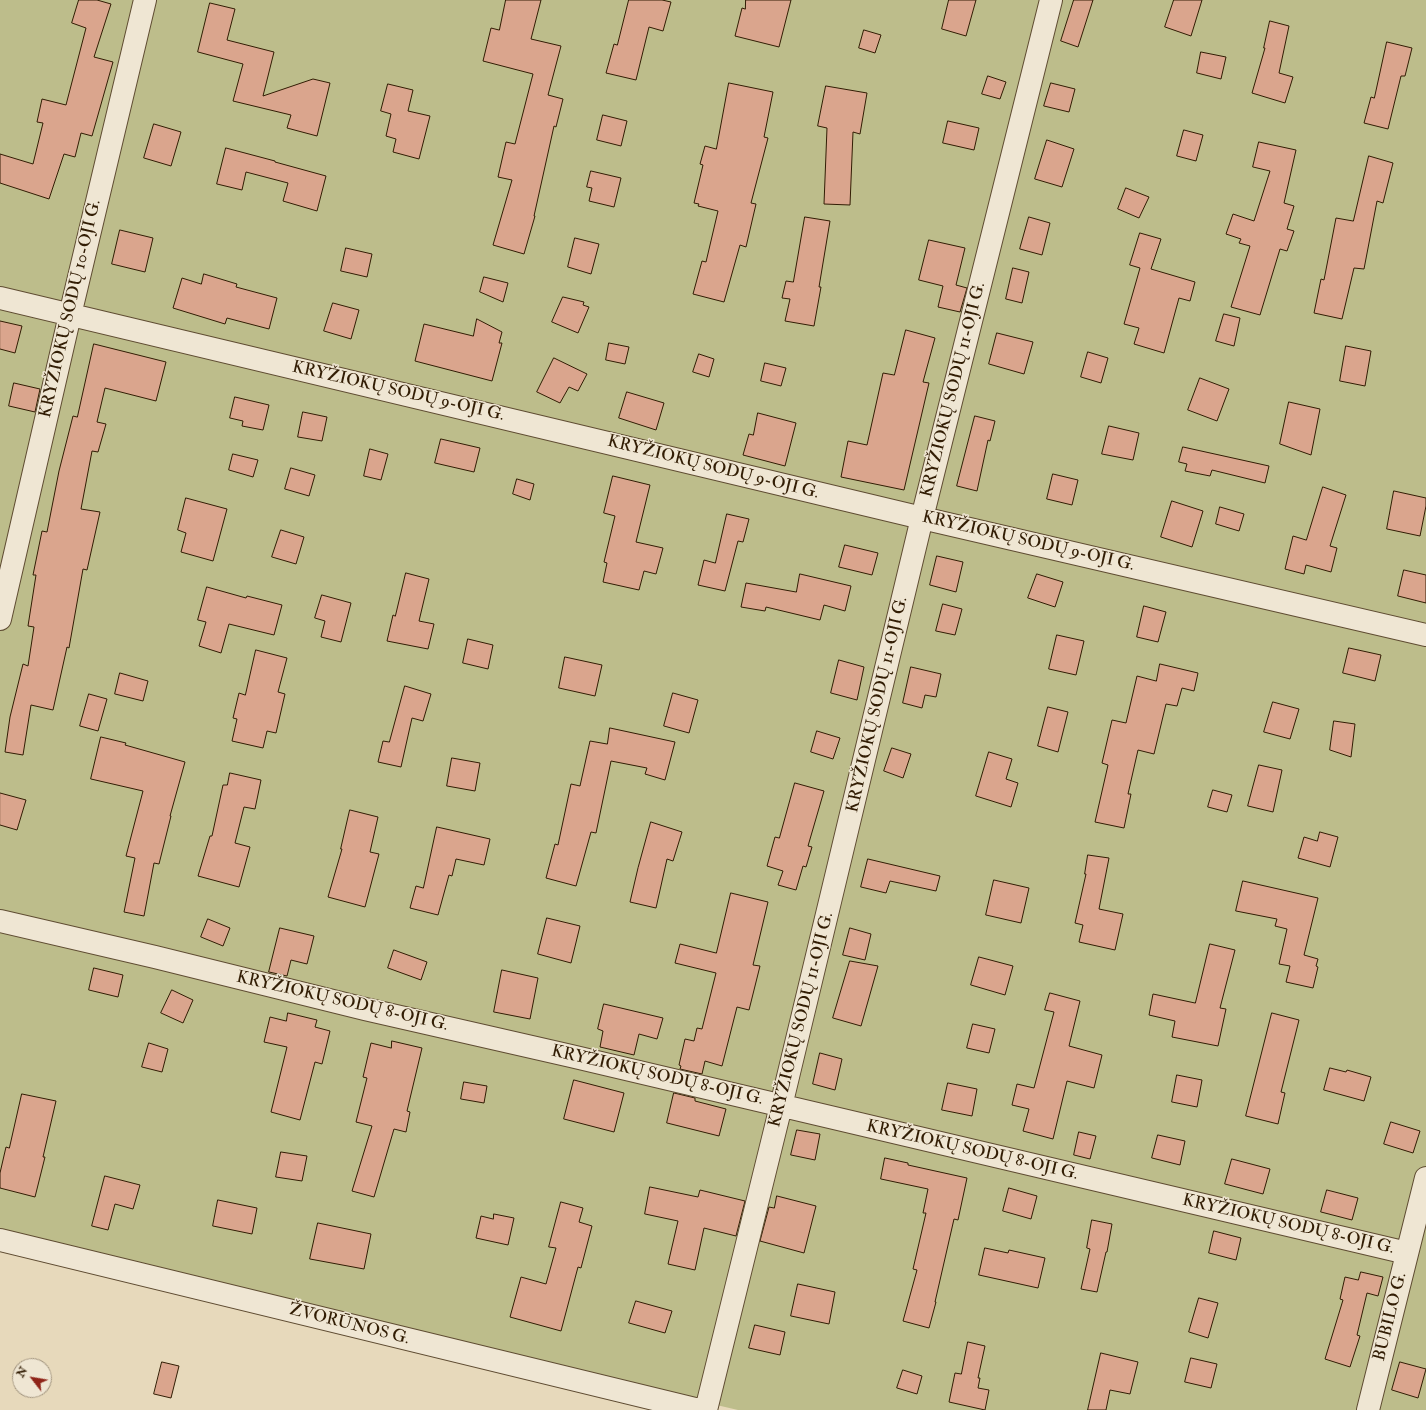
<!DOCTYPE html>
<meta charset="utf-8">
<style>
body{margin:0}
#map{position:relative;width:1426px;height:1410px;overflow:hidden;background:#e7d9bb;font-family:"IM FELL Double Pica",serif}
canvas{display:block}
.north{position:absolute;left:12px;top:1358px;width:40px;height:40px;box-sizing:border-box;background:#efe6d3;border:1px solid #a39680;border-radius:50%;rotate:301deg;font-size:11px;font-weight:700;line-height:16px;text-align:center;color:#321d04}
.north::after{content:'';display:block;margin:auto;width:14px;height:18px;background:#8f2418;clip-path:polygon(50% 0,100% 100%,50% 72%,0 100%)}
</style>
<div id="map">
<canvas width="1426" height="1410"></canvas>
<div class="north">N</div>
</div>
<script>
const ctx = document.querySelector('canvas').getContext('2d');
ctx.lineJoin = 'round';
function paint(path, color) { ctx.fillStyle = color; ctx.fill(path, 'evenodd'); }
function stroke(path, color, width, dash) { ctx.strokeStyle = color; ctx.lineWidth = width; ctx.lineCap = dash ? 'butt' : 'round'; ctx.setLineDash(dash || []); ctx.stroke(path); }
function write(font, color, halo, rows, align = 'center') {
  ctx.font = font + ' "IM FELL Double Pica",serif'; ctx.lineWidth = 3; ctx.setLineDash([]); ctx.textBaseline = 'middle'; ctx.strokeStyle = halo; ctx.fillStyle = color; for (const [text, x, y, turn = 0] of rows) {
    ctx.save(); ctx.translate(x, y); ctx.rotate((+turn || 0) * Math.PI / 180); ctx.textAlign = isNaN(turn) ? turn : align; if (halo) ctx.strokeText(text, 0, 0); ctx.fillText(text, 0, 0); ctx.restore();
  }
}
const green = new Path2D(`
 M 0,0 L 1426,0 L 1426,1410 L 738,1410 L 0,1238 Z`);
const building = new Path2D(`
 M 79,0 L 97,0 L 111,4 L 94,57 L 113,62 L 92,136 L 81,133 L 75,157 L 64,154 L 49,199 L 0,183 L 0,154 L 33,164 L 43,123 L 37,122 L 42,99 L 66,105 L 86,28 L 72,23 Z
 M 506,0 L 541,0 L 531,39 L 561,46 L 548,95 L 563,99 L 556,127 L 554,126 L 534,216 L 535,216 L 524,254 L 493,245 L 512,180 L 498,177 L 506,142 L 515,144 L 533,74 L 483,61 L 491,28 L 499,30 Z
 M 629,0 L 662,0 L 671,2 L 663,31 L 649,27 L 636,80 L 606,73 L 614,44 L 617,45 Z
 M 746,0 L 791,0 L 779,47 L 735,36 L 742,8 L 745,9 Z
 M 949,0 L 976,0 L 966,36 L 942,29 Z
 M 1074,0 L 1093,0 L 1078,47 L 1061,41 Z
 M 1174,0 L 1202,0 L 1191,36 L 1165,27 Z
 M 210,3 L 235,9 L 227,40 L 274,52 L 263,96 L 313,79 L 330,83 L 317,136 L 287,128 L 291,115 L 233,101 L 243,64 L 198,52 Z
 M 1270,21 L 1289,26 L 1279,73 L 1293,77 L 1285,103 L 1252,93 L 1265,48 L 1264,48 Z
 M 864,30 L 881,35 L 875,53 L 859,48 Z
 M 1387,42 L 1412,48 L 1405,76 L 1401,76 L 1388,129 L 1364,123 L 1371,97 L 1374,98 Z
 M 1201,52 L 1226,57 L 1221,79 L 1197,73 Z
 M 988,76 L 1006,82 L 1000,99 L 982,94 Z
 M 729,83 L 773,92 L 764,137 L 768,138 L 751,203 L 756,204 L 746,247 L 740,245 L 724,302 L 693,294 L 702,261 L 706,262 L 718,211 L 698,206 L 699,204 L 694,203 L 703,165 L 700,164 L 705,146 L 716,149 Z
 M 1051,83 L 1075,89 L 1069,112 L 1044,106 Z
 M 388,84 L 413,90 L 408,111 L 430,116 L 419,159 L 393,152 L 396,139 L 386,136 L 391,114 L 381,111 Z
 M 826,86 L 867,93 L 860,134 L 853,132 L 850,205 L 824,204 L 827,128 L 818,126 Z
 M 603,115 L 627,121 L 621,146 L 597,140 Z
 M 948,121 L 979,128 L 974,150 L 943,143 Z
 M 154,124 L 181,132 L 171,166 L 144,158 Z
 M 1184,130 L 1203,135 L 1196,161 L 1177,156 Z
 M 1047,140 L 1074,149 L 1062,187 L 1035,179 Z
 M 1259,142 L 1296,150 L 1284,203 L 1294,206 L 1287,229 L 1294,231 L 1287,251 L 1280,249 L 1260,315 L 1231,307 L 1250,246 L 1239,243 L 1241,239 L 1226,234 L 1233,214 L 1254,221 L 1270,171 L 1253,167 Z
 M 226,148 L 275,161 L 275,162 L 326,176 L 317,211 L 283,201 L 288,183 L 246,172 L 242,190 L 217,184 Z
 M 1369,156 L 1393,163 L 1383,203 L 1377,201 L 1364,269 L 1354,268 L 1342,319 L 1314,313 L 1321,279 L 1324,280 L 1336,218 L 1353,221 Z
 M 591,171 L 621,178 L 614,207 L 589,201 L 592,188 L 587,187 Z
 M 1126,188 L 1149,197 L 1139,218 L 1118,209 Z
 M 805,217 L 830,221 L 819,287 L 821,287 L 814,326 L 785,321 L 790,299 L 782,298 L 786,281 L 793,282 Z
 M 1029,217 L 1050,223 L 1042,255 L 1020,249 Z
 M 120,230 L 153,238 L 145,272 L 112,264 Z
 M 1140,233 L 1161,239 L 1151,269 L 1195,282 L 1190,301 L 1179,298 L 1164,353 L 1134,344 L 1139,328 L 1124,324 L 1140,268 L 1130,265 Z
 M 575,238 L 599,244 L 591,274 L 568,267 Z
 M 929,240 L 965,248 L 956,285 L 967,288 L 960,312 L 938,307 L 943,286 L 919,280 Z
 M 346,248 L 372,254 L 367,277 L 341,271 Z
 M 1013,268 L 1029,272 L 1022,303 L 1006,299 Z
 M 204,274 L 237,284 L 236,287 L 277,298 L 269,329 L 227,318 L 225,324 L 173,308 L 182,278 L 201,284 Z
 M 484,277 L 508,283 L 503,302 L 480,292 Z
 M 563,297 L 584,302 L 583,305 L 589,307 L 578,333 L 552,322 Z
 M 333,303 L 359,310 L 351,339 L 324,331 Z
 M 1224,314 L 1240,318 L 1234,346 L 1216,341 Z
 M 477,319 L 502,332 L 499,343 L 502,343 L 492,381 L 415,361 L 424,324 L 473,336 Z
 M 0,321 L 22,326 L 15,353 L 0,349 Z
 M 906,330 L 935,338 L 923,382 L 929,383 L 904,490 L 841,477 L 848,441 L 867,445 L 883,373 L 894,375 Z
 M 997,333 L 1033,342 L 1024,374 L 989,364 Z
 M 609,343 L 629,347 L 625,364 L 606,360 Z
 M 94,344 L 166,362 L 156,401 L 105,388 L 97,422 L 106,424 L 98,452 L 92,451 L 81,509 L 100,512 L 87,570 L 83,569 L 69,648 L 67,647 L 53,710 L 31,705 L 23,755 L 5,752 L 10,717 L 23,664 L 28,666 L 34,627 L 28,626 L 36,575 L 33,575 L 42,531 L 47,532 L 59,471 L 73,416 L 77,417 Z
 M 1346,346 L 1371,351 L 1365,386 L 1340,381 Z
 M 1088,352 L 1108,358 L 1101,383 L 1081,377 Z
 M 699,354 L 714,359 L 709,377 L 693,372 Z
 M 554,358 L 587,374 L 578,391 L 569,387 L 560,403 L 537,392 Z
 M 765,363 L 786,368 L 781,386 L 761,381 Z
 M 1200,378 L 1229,389 L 1217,421 L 1188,410 Z
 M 14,383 L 40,389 L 35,412 L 9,406 Z
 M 627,392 L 664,403 L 656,430 L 619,418 Z
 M 235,397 L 269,405 L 263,430 L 242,426 L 243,421 L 230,418 Z
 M 1289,402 L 1320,409 L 1311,455 L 1280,444 Z
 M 303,412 L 327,417 L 322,441 L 298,437 Z
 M 758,413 L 796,423 L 785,466 L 743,455 L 749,434 L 753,435 Z
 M 975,416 L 995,421 L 990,441 L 988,440 L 977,491 L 957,486 Z
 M 1109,426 L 1139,433 L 1133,460 L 1102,454 Z
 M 441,439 L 480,448 L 474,472 L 435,463 Z
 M 1183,447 L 1269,466 L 1265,483 L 1212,470 L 1210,476 L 1185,471 L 1187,464 L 1179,462 Z
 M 370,449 L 388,454 L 381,480 L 364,476 Z
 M 233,454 L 258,460 L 253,477 L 229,470 Z
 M 291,468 L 315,475 L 309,496 L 285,489 Z
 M 1053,474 L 1078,480 L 1072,505 L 1047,499 Z
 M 613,476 L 650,485 L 636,542 L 663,548 L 656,574 L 644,571 L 639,590 L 603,582 L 607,563 L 604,562 L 615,516 L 604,513 Z
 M 517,479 L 534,484 L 530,500 L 513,494 Z
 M 1323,487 L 1346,495 L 1330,546 L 1337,548 L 1331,572 L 1306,565 L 1304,574 L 1285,569 L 1293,536 L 1306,540 Z
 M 1394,491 L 1426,498 L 1426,506 L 1420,536 L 1387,529 Z
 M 186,498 L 227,509 L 213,561 L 181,552 L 186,533 L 178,530 Z
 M 1172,501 L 1203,511 L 1192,547 L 1161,537 Z
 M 1220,507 L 1244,514 L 1239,531 L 1216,524 Z
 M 727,514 L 749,519 L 743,542 L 738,541 L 725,591 L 698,585 L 704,560 L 715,563 Z
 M 281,530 L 304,537 L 296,564 L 272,557 Z
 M 845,545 L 878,553 L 872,575 L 839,567 Z
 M 937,556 L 963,562 L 956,592 L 930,585 Z
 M 1404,570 L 1426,575 L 1426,603 L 1398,596 Z
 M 406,573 L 429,579 L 419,621 L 434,624 L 428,649 L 387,641 L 393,615 L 395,616 Z
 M 800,574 L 851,586 L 845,611 L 824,605 L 820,620 L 766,607 L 765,611 L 741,607 L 746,583 L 796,592 Z
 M 1037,574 L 1063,582 L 1055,607 L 1028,598 Z
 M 207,587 L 246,598 L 247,596 L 282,605 L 274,635 L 229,624 L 221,653 L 199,646 L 206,622 L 198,620 Z
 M 322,595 L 351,603 L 341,642 L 321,637 L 325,621 L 315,618 Z
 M 943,604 L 962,609 L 955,635 L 936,631 Z
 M 1144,606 L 1166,612 L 1158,642 L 1137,637 Z
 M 1057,635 L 1084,641 L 1076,675 L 1049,669 Z
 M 468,639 L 493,645 L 488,669 L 463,663 Z
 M 1349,648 L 1381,655 L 1375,681 L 1343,673 Z
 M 256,650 L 287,658 L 278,692 L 285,694 L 276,733 L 267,731 L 263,748 L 232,741 L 237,719 L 233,718 L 239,693 L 245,695 Z
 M 565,657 L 602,665 L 595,696 L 559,688 Z
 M 839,660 L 864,667 L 857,700 L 831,693 Z
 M 1160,664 L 1198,673 L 1194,691 L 1182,688 L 1177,706 L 1166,704 L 1154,754 L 1138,750 L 1128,794 L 1131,794 L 1124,828 L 1095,822 L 1108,765 L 1102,763 L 1112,720 L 1126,723 L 1137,676 L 1156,681 Z
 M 911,667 L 941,674 L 936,697 L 925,695 L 922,708 L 903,703 Z
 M 120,673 L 148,681 L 143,701 L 115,694 Z
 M 405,686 L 431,694 L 423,721 L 412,718 L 401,767 L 378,762 L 383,741 L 389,742 Z
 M 673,693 L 698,700 L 689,733 L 664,726 Z
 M 89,694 L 107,699 L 98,731 L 80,726 Z
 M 1273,702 L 1299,709 L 1290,739 L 1264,732 Z
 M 1048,707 L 1068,712 L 1058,752 L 1038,746 Z
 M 1334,721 L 1355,724 L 1351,757 L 1330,750 Z
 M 610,728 L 675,742 L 665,780 L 645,774 L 647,768 L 611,761 L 596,833 L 591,832 L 576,886 L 546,878 L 555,844 L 558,845 L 571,784 L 580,786 L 590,741 L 607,744 Z
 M 817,731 L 840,738 L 833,759 L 811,752 Z
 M 101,737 L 126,743 L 125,745 L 185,762 L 170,816 L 171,816 L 159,864 L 154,863 L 144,916 L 124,912 L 135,858 L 126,856 L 143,791 L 91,779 Z
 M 892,748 L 911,754 L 903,778 L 884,771 Z
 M 989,752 L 1012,759 L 1006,779 L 1018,783 L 1011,807 L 976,796 Z
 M 452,758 L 480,763 L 475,791 L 447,786 Z
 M 1259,765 L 1282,770 L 1273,812 L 1248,806 Z
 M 230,773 L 261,780 L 255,809 L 244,807 L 235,843 L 250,847 L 239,887 L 198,876 L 210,836 L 212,836 L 223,785 L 227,785 Z
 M 795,783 L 824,791 L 808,846 L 812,847 L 806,867 L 803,866 L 796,890 L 778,885 L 783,871 L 767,866 L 775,837 L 779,838 Z
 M 1213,790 L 1232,795 L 1227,812 L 1208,807 Z
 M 0,793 L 26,800 L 17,830 L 0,825 Z
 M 350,810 L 378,817 L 370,852 L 379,854 L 365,907 L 328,897 L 342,849 L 341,849 Z
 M 651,822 L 682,832 L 673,861 L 667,859 L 656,908 L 630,902 L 638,868 Z
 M 437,827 L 490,839 L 484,865 L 456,859 L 452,876 L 449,875 L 438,915 L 410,908 L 416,886 L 423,888 Z
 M 1320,832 L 1338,837 L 1330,867 L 1298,858 L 1304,837 L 1317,841 Z
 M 1088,855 L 1109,858 L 1099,909 L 1123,914 L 1115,950 L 1079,942 L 1083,925 L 1075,923 L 1086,874 L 1085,874 Z
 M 868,859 L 940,876 L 936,891 L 890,881 L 886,893 L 861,887 Z
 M 994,880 L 1029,888 L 1021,923 L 986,915 Z
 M 1243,881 L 1318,898 L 1304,955 L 1318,959 L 1316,966 L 1318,967 L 1313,988 L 1286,982 L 1290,966 L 1279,964 L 1287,929 L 1275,926 L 1277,919 L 1236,911 Z
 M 731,893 L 768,902 L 753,965 L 760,966 L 749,1010 L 737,1007 L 722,1066 L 705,1061 L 702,1074 L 680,1069 L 681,1066 L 679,1065 L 685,1039 L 694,1041 L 697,1028 L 702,1029 L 716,973 L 675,963 L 680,944 L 716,953 Z
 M 547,918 L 580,926 L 571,963 L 538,954 Z
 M 208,919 L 230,928 L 223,946 L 201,937 Z
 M 280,928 L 314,936 L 307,964 L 291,960 L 287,976 L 269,972 Z
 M 850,928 L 871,934 L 865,960 L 843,955 Z
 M 1210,944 L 1235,950 L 1220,1008 L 1226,1009 L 1218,1046 L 1172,1037 L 1175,1021 L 1149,1015 L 1153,994 L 1195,1003 Z
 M 394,950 L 427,962 L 421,980 L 388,968 Z
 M 979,957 L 1013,966 L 1005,995 L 971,985 Z
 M 850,961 L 878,966 L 861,1026 L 833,1018 Z
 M 94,968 L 123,975 L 118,997 L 89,990 Z
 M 502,970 L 538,978 L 530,1019 L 494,1012 Z
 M 172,990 L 193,1000 L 183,1023 L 161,1013 Z
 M 1050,993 L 1080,1001 L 1069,1046 L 1102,1055 L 1094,1088 L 1067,1081 L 1053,1139 L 1023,1131 L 1029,1109 L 1012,1105 L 1017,1084 L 1034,1088 L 1054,1012 L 1045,1010 Z
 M 604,1004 L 663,1018 L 657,1039 L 639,1034 L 634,1055 L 600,1047 L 603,1031 L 598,1029 Z
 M 288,1013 L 317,1020 L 315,1027 L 330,1031 L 322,1064 L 315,1062 L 300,1120 L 271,1112 L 287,1047 L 264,1042 L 270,1017 L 286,1021 Z
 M 1272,1013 L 1299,1020 L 1281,1092 L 1285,1093 L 1278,1124 L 1246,1116 Z
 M 973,1024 L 995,1029 L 989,1053 L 967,1048 Z
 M 392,1041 L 422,1048 L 407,1111 L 410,1112 L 406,1132 L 394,1129 L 374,1197 L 352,1191 L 372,1126 L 356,1122 L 367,1078 L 363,1077 L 371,1043 L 391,1048 Z
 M 149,1043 L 168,1049 L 162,1072 L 142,1067 Z
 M 820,1053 L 842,1059 L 835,1090 L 813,1084 Z
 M 1330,1068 L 1346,1072 L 1347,1070 L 1371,1077 L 1364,1101 L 1324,1090 Z
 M 1177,1075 L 1202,1080 L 1197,1107 L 1172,1102 Z
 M 574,1080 L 624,1093 L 614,1132 L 564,1119 Z
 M 464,1082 L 487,1086 L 484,1103 L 461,1099 Z
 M 948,1083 L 977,1089 L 972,1116 L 942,1110 Z
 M 674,1093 L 695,1098 L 695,1101 L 726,1109 L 719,1136 L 667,1123 Z
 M 22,1094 L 56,1101 L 43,1157 L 45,1157 L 35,1197 L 0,1188 L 0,1173 L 6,1147 L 9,1148 Z
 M 1391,1122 L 1420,1131 L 1413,1153 L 1384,1144 Z
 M 797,1130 L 820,1134 L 815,1160 L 791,1155 Z
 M 1079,1132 L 1096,1136 L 1090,1159 L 1074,1155 Z
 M 1158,1135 L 1185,1141 L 1180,1165 L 1152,1158 Z
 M 281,1152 L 307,1156 L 302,1181 L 276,1177 Z
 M 885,1158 L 908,1163 L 908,1165 L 967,1178 L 958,1220 L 954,1219 L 935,1302 L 936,1302 L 929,1328 L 903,1321 L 917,1270 L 913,1269 L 926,1213 L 923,1213 L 928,1189 L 881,1179 Z
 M 1232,1159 L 1270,1169 L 1263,1194 L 1225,1184 Z
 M 105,1176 L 140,1185 L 133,1209 L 115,1204 L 108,1230 L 92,1226 Z
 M 650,1187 L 698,1197 L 700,1190 L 745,1201 L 736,1236 L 704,1228 L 695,1270 L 668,1264 L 678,1221 L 645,1214 Z
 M 1009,1188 L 1037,1196 L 1031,1219 L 1003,1211 Z
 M 1327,1190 L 1358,1198 L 1352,1220 L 1321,1212 Z
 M 777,1196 L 816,1206 L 804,1253 L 760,1241 L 769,1207 L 774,1208 Z
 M 218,1200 L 257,1208 L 252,1234 L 213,1226 Z
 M 561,1202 L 583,1208 L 579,1222 L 592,1226 L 581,1268 L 578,1267 L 561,1331 L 510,1317 L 521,1277 L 546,1284 L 556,1248 L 549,1247 Z
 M 494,1214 L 514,1218 L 508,1245 L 476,1238 L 481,1216 L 493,1219 Z
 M 1092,1220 L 1112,1224 L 1107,1252 L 1106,1252 L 1097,1292 L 1081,1289 L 1090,1249 L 1087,1248 Z
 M 318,1223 L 371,1234 L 364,1269 L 310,1259 Z
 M 1214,1231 L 1241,1238 L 1236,1260 L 1209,1253 Z
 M 985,1248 L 1008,1253 L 1009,1250 L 1045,1258 L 1038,1288 L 979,1275 Z
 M 1361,1272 L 1383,1277 L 1378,1296 L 1367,1293 L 1357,1335 L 1360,1336 L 1350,1367 L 1325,1359 L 1343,1300 L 1340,1299 L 1345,1277 L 1358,1280 Z
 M 798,1284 L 835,1292 L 829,1324 L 791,1316 Z
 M 1199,1298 L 1218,1303 L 1208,1338 L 1189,1332 Z
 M 636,1301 L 672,1311 L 665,1333 L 629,1323 Z
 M 755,1325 L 785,1332 L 780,1355 L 749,1348 Z
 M 968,1342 L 985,1346 L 978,1378 L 980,1378 L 978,1388 L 989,1390 L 985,1410 L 949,1402 L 955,1373 L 961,1374 Z
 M 1101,1353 L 1138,1362 L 1130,1394 L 1110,1390 L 1106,1410 L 1088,1410 Z
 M 1191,1358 L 1217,1364 L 1211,1388 L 1185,1382 Z
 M 162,1362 L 179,1366 L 171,1398 L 154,1394 Z
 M 1400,1362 L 1426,1369 L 1418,1398 L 1392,1390 Z
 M 903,1370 L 922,1376 L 917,1394 L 897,1388 Z`);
const minor = new Path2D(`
 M 0,298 L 922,518 L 1426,635
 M 0,619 L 70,315 L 145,0
 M 0,921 L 155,957 L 365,1009 L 571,1056 L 1407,1253
 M 0,1240 L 699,1410
 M 706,1410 L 781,1106 L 922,518 L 1051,0
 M 1368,1410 L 1426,1178`);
const streetNames = [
 ["KRYŽIOKŲ SODŲ 10-OJI G.",71,309,-77],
 ["KRYŽIOKŲ SODŲ 11-OJI G.",954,390,-76],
 ["KRYŽIOKŲ SODŲ 9-OJI G.",398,392,13],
 ["KRYŽIOKŲ SODŲ 9-OJI G.",713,468,14],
 ["KRYŽIOKŲ SODŲ 9-OJI G.",1028,542,13],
 ["KRYŽIOKŲ SODŲ 11-OJI G.",878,705,-77],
 ["KRYŽIOKŲ SODŲ 8-OJI G.",342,1002,13],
 ["KRYŽIOKŲ SODŲ 11-OJI G.",802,1020,-76],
 ["KRYŽIOKŲ SODŲ 8-OJI G.",657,1076,13],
 ["KRYŽIOKŲ SODŲ 8-OJI G.",972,1151,13],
 ["KRYŽIOKŲ SODŲ 8-OJI G.",1288,1225,13],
 ["BUBILO G.",1391,1317,-76],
 ["ŽVORŪNOS G.",349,1325,14]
];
paint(green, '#bdbd8b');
paint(building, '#daa58d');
stroke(building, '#321d04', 1);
stroke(minor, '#5f4c32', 24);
stroke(minor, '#efe6d3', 22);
write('17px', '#321d04', '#efe6d3', streetNames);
</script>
